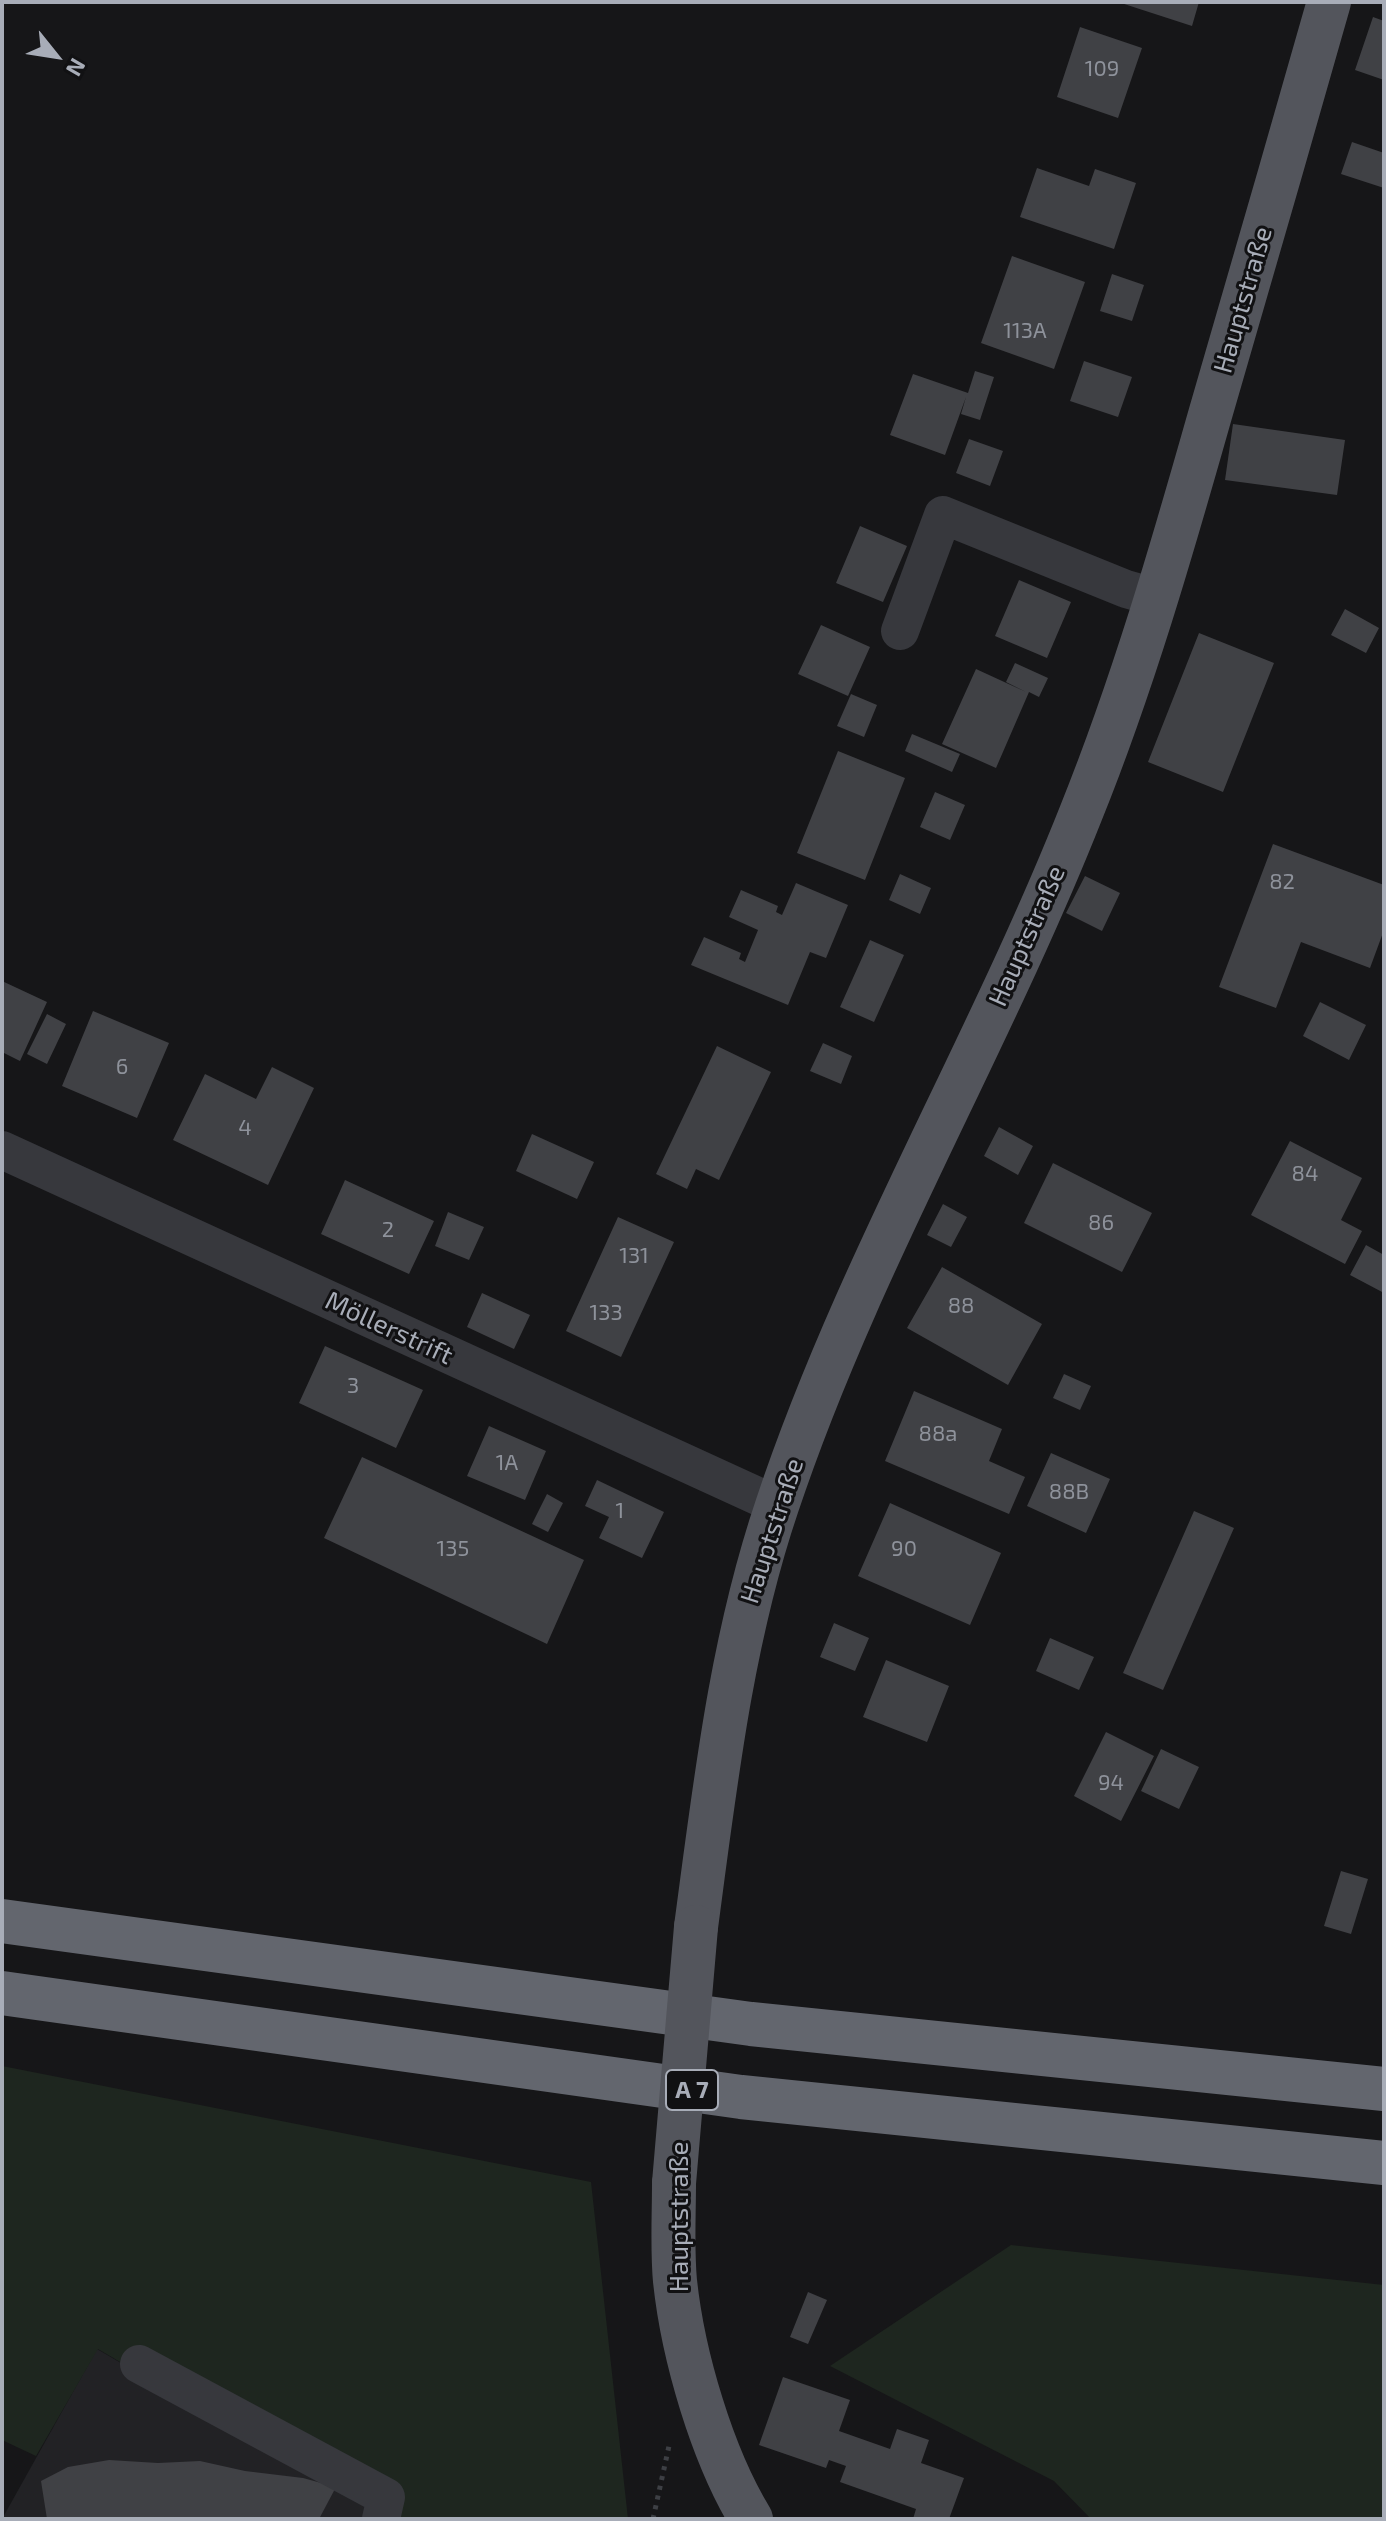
<!DOCTYPE html>
<meta charset="utf-8">
<style>
body{margin:0}
#map{position:relative;width:1386px;height:2521px;overflow:hidden;background:#161618;font-family:"Exo 2",sans-serif}
canvas{display:block}
.frame{position:absolute;inset:0;border:4px solid #a8adb8;pointer-events:none}
.north{position:absolute;left:16px;top:16px;width:80px;height:80px;-webkit-text-stroke:6px #111113;paint-order:stroke;rotate:120deg;font-size:22px;font-weight:700;line-height:32px;text-align:center;color:#a8adb8}
.north::after{content:'';display:block;margin:auto;width:28px;height:36px;background:#a8adb8;clip-path:polygon(50% 0,100% 100%,50% 72%,0 100%)}
</style>
<div id="map">
<canvas width="1386" height="2521"></canvas>
<div class="frame"></div>
<div class="north">N</div>
</div>
<script>
const ctx = document.querySelector('canvas').getContext('2d');
ctx.lineJoin = 'round';
function paint(path, color) { ctx.fillStyle = color; ctx.fill(path, 'evenodd'); }
function stroke(path, color, width, dash) { ctx.strokeStyle = color; ctx.lineWidth = width; ctx.lineCap = dash ? 'butt' : 'round'; ctx.setLineDash(dash || []); ctx.stroke(path); }
function write(font, color, halo, rows, align = 'center') {
  ctx.font = font + ' "Exo 2",sans-serif'; ctx.lineWidth = 6; ctx.setLineDash([]); ctx.textBaseline = 'middle'; ctx.strokeStyle = halo; ctx.fillStyle = color; for (const [text, x, y, turn = 0] of rows) {
    ctx.save(); ctx.translate(x, y); ctx.rotate((+turn || 0) * Math.PI / 180); ctx.textAlign = isNaN(turn) ? turn : align; if (halo) ctx.strokeText(text, 0, 0); ctx.fillText(text, 0, 0); ctx.restore();
  }
}
const built = new Path2D(`
 M 97,2349 L 388,2519 L 2,2519 Z`);
const green = new Path2D(`
 M 2,2066 L 591,2182 L 628,2519 L 388,2519 L 98,2349 L 36,2456 L 2,2440 Z
 M 1011,2245 L 1384,2285 L 1384,2519 L 1091,2519 L 1054,2481 L 830,2366 Z`);
const building = new Path2D(`
 M 1118,2 L 1199,2 L 1192,26 Z
 M 1373,17 L 1384,21 L 1384,80 L 1355,70 Z
 M 1080,27 L 1142,48 L 1118,118 L 1057,97 Z
 M 1352,142 L 1384,153 L 1384,188 L 1341,174 Z
 M 1037,168 L 1089,186 L 1095,169 L 1136,183 L 1114,249 L 1020,217 Z
 M 1012,256 L 1085,282 L 1054,369 L 981,343 Z
 M 1112,274 L 1144,285 L 1132,321 L 1100,311 Z
 M 1084,361 L 1132,377 L 1118,417 L 1070,401 Z
 M 975,371 L 994,377 L 980,420 L 961,414 L 966,397 L 945,455 L 890,435 L 913,374 L 968,393 Z
 M 1233,424 L 1345,440 L 1337,495 L 1225,480 Z
 M 969,439 L 1003,451 L 990,486 L 956,473 Z
 M 860,526 L 907,546 L 883,602 L 836,583 Z
 M 1019,580 L 1071,602 L 1047,658 L 995,636 Z
 M 1345,609 L 1379,628 L 1366,653 L 1331,635 Z
 M 821,625 L 870,647 L 848,696 L 798,674 Z
 M 1199,633 L 1274,663 L 1223,792 L 1148,762 Z
 M 1015,663 L 1048,678 L 1039,697 L 1029,692 L 996,768 L 942,744 L 976,669 L 1026,692 L 1006,682 Z
 M 851,694 L 877,705 L 864,737 L 837,726 Z
 M 912,734 L 960,754 L 952,772 L 905,751 Z
 M 838,751 L 905,778 L 865,880 L 797,853 Z
 M 935,792 L 965,805 L 950,840 L 920,827 Z
 M 1273,844 L 1384,885 L 1384,930 L 1370,968 L 1301,942 L 1276,1008 L 1219,987 Z
 M 900,874 L 931,888 L 920,914 L 889,900 Z
 M 1085,876 L 1120,893 L 1102,931 L 1066,913 Z
 M 796,883 L 848,905 L 826,958 L 810,952 L 788,1005 L 691,965 L 704,937 L 741,953 L 739,959 L 745,962 L 758,930 L 729,917 L 741,890 L 778,906 L 776,912 L 782,915 Z
 M 870,940 L 904,955 L 874,1022 L 840,1007 Z
 M 2,981 L 47,1002 L 20,1061 L 2,1052 Z
 M 1320,1002 L 1366,1025 L 1349,1060 L 1303,1036 Z
 M 93,1011 L 169,1043 L 137,1118 L 62,1086 Z
 M 47,1014 L 66,1024 L 47,1064 L 27,1054 Z
 M 823,1043 L 852,1056 L 841,1084 L 810,1071 Z
 M 717,1046 L 771,1072 L 719,1180 L 696,1169 L 687,1189 L 656,1174 Z
 M 272,1067 L 314,1088 L 268,1185 L 173,1140 L 205,1074 L 256,1099 Z
 M 999,1127 L 1033,1146 L 1018,1175 L 984,1156 Z
 M 532,1134 L 594,1162 L 577,1199 L 516,1171 Z
 M 1290,1141 L 1362,1178 L 1341,1220 L 1362,1231 L 1345,1264 L 1251,1215 Z
 M 1053,1163 L 1152,1213 L 1122,1272 L 1024,1223 Z
 M 345,1180 L 434,1221 L 409,1274 L 321,1234 Z
 M 943,1204 L 967,1217 L 951,1247 L 927,1235 Z
 M 448,1212 L 484,1227 L 469,1260 L 435,1246 Z
 M 618,1217 L 674,1242 L 621,1357 L 566,1331 Z
 M 1366,1245 L 1384,1255 L 1384,1293 L 1350,1275 Z
 M 942,1267 L 1042,1324 L 1008,1385 L 907,1328 Z
 M 482,1293 L 530,1315 L 514,1349 L 467,1327 Z
 M 325,1346 L 423,1390 L 396,1448 L 299,1403 Z
 M 1064,1374 L 1091,1386 L 1080,1410 L 1053,1398 Z
 M 914,1391 L 1002,1429 L 989,1461 L 1025,1477 L 1009,1514 L 885,1461 Z
 M 489,1426 L 546,1451 L 525,1500 L 467,1476 Z
 M 1051,1453 L 1110,1479 L 1086,1533 L 1027,1506 Z
 M 362,1457 L 584,1560 L 547,1644 L 324,1538 Z
 M 597,1480 L 664,1512 L 642,1558 L 599,1538 L 609,1517 L 585,1506 Z
 M 547,1494 L 563,1503 L 548,1532 L 532,1524 Z
 M 890,1503 L 1001,1553 L 970,1625 L 858,1576 Z
 M 1194,1511 L 1234,1528 L 1163,1690 L 1123,1673 Z
 M 834,1623 L 869,1638 L 855,1671 L 820,1657 Z
 M 1050,1638 L 1094,1657 L 1079,1690 L 1036,1671 Z
 M 886,1660 L 949,1686 L 927,1742 L 863,1717 Z
 M 1106,1732 L 1154,1756 L 1121,1821 L 1074,1796 Z
 M 1161,1749 L 1199,1767 L 1179,1809 L 1141,1791 Z
 M 1341,1871 L 1368,1879 L 1351,1934 L 1324,1926 Z
 M 808,2292 L 827,2300 L 808,2344 L 790,2337 Z
 M 783,2377 L 850,2400 L 839,2431 L 890,2449 L 897,2429 L 929,2440 L 921,2463 L 964,2478 L 949,2519 L 913,2519 L 916,2509 L 840,2482 L 846,2466 L 829,2460 L 826,2468 L 759,2445 Z
 M 109,2460 L 158,2463 L 200,2461 L 245,2471 L 303,2478 L 336,2487 L 319,2519 L 47,2519 L 41,2481 L 68,2467 Z`);
const path = new Path2D(`
 M 653,2519 L 669,2446`);
const minor = new Path2D(`
 M 900,631 L 943,515 L 1126,589 L 1158,598
 M 2,1150 L 777,1505
 M 139,2364 L 386,2497 L 381,2519`);
const major = new Path2D(`
 M 696,1927 C 715,1785 731,1642 777,1506 C 857,1266 988,1048 1081,813 C 1133,684 1172,549 1210,415 C 1250,277 1290,140 1329,2
 M 674,2183 C 674,2216 672,2249 675,2281 C 683,2356 712,2455 751,2519`);
const highway = new Path2D(`
 M 2,1921 L 751,2024 L 1384,2089
 M 2,1993 L 741,2097 L 1384,2163`);
const majorBridge = new Path2D(`
 M 674,2183 L 696,1927`);
const numberNames = [
 ["109",1102,69],
 ["113A",1025,331],
 ["82",1282,882],
 ["6",122,1067],
 ["4",245,1128],
 ["84",1305,1174],
 ["86",1101,1223],
 ["2",388,1230],
 ["131",634,1256],
 ["88",961,1306],
 ["133",606,1313],
 ["3",353,1386],
 ["88a",938,1434],
 ["1A",507,1463],
 ["88B",1069,1492],
 ["1",620,1511],
 ["135",453,1549],
 ["90",904,1549],
 ["94",1111,1783]
];
const shields = [
 [692,2090,52]
];
const shieldNames = [
 ["A 7",692,2090]
];
const streetNames = [
 ["Hauptstraße",1243,300,-74],
 ["Hauptstraße",1027,936,-66],
 ["Möllerstrift",389,1328,25],
 ["Hauptstraße",772,1531,-72],
 ["Hauptstraße",679,2217,-90]
];
paint(built, '#222225');
paint(green, '#1e261f');
paint(building, '#404145');
stroke(path, '#3d3f44', 5, [4, 6]);
stroke(minor, '#37383d', 38);
stroke(major, '#53555c', 44);
stroke(highway, '#63666e', 44);
stroke(majorBridge, '#53555c', 44);
write('22px', '#8e929b', null, numberNames);
for (const [x, y, w] of shields) { const box = new Path2D(); box.roundRect(x - w / 2, y - 20, w, 40, 6); ctx.fillStyle = '#111113'; ctx.fill(box); stroke(box, '#a8adb8', 2); }
write('bold 24px', '#a8adb8', null, shieldNames);
write('26px', '#a8adb8', '#111113', streetNames);
</script>
